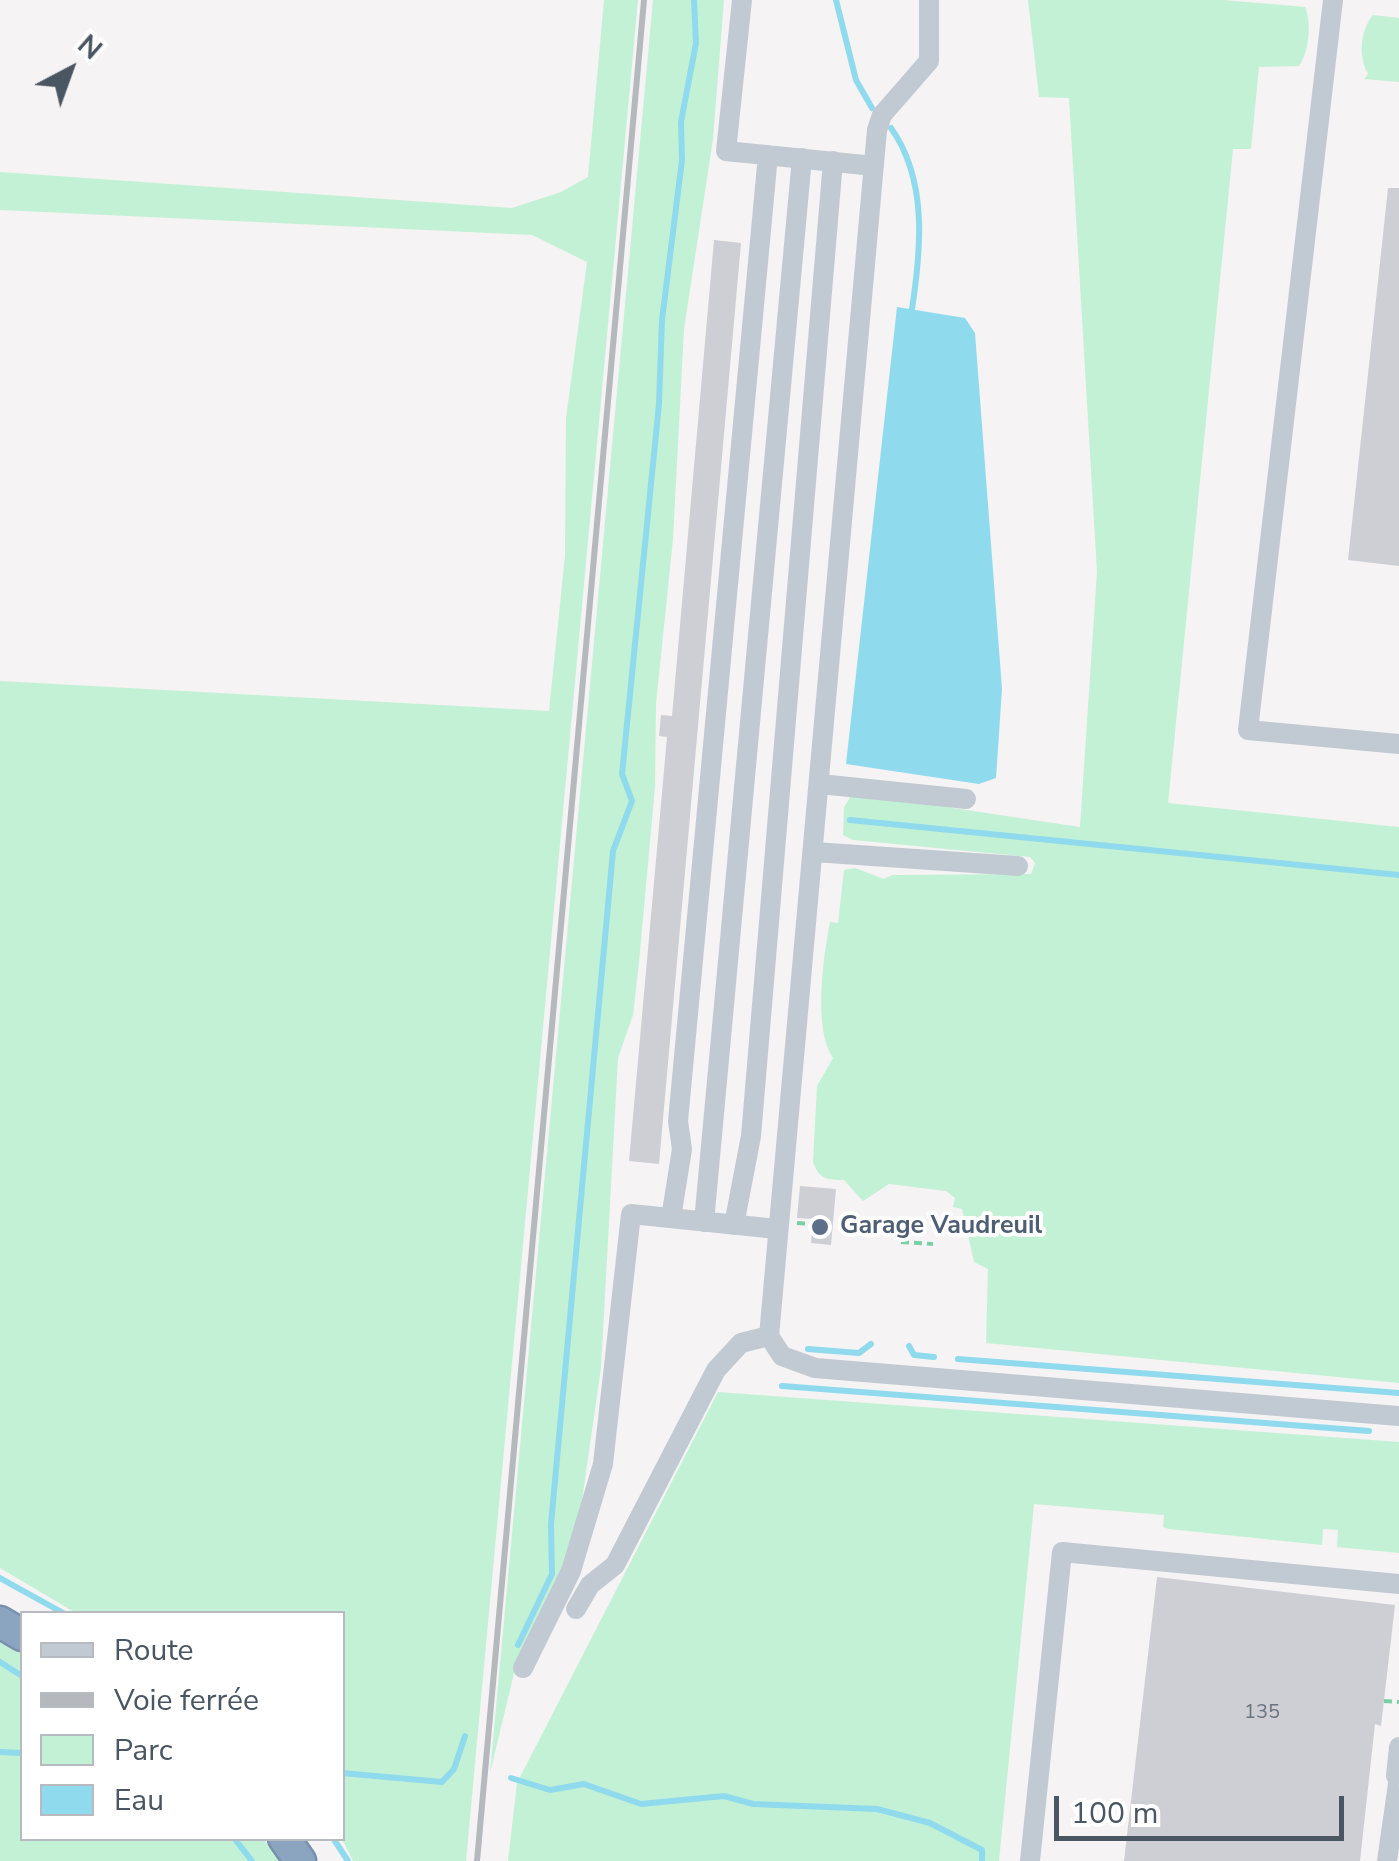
<!DOCTYPE html>
<meta charset="utf-8">
<style>
body{margin:0}
#map{position:relative;width:1399px;height:1861px;overflow:hidden;background:#f5f3f3;font-family:"Nunito Sans",sans-serif}
canvas{display:block}
.legend{position:absolute;left:20px;top:1611px;width:325px;height:230px;box-sizing:border-box;background:#fff;border:2px solid #b7bbc0;margin:0;padding:12px 18px;list-style:none;font-size:30px;color:#4a5661}
.legend li{display:flex;align-items:center;gap:20px;height:50px}
.legend b{width:50px;border:2px solid #b7bbc0}
.north{position:absolute;left:20px;top:20px;width:100px;height:100px;-webkit-text-stroke:8px #fff;paint-order:stroke;rotate:41deg;font-size:28px;font-weight:700;line-height:40px;text-align:center;color:#4a5661}
.north::after{content:'';display:block;margin:auto;width:35px;height:45px;background:#4a5661;clip-path:polygon(50% 0,100% 100%,50% 72%,0 100%)}
.scale{position:absolute;left:1054px;top:1796px;width:290px;height:45px;box-sizing:border-box;border:5px solid #4a5661;border-top:0;padding-left:12px;font-size:30px;line-height:35px;white-space:nowrap;color:#4a5661;-webkit-text-stroke:8px #fff;paint-order:stroke}
</style>
<div id="map">
<canvas width="1399" height="1861"></canvas>
<ul class="legend">
<li><b style="height:12px;background:#c1cad2"></b>Route</li>
<li><b style="height:12px;background:#b5b8bd"></b>Voie ferrée</li>
<li><b style="height:28px;background:#c3f1d5"></b>Parc</li>
<li><b style="height:28px;background:#90daee"></b>Eau</li>
</ul>
<div class="north">N</div>
<div class="scale">100 m</div>
</div>
<script>
const ctx = document.querySelector('canvas').getContext('2d');
ctx.lineJoin = 'round';
function paint(path, color) { ctx.fillStyle = color; ctx.fill(path, 'evenodd'); }
function stroke(path, color, width, dash) { ctx.strokeStyle = color; ctx.lineWidth = width; ctx.lineCap = dash ? 'butt' : 'round'; ctx.setLineDash(dash || []); ctx.stroke(path); }
function write(font, color, halo, rows, align = 'center') {
  ctx.font = font + ' "Nunito Sans",sans-serif'; ctx.lineWidth = 8; ctx.setLineDash([]); ctx.textBaseline = 'middle'; ctx.strokeStyle = halo; ctx.fillStyle = color; for (const [text, x, y, turn = 0] of rows) {
    ctx.save(); ctx.translate(x, y); ctx.rotate((+turn || 0) * Math.PI / 180); ctx.textAlign = isNaN(turn) ? turn : align; if (halo) ctx.strokeText(text, 0, 0); ctx.fillText(text, 0, 0); ctx.restore();
  }
}
const green = new Path2D(`
 M 604,0 L 638,0 L 466,1861 L 353,1861 L 342,1839 L 342,1614 L 76,1613 L 0,1568 L 0,681 L 549,711 L 565,556 L 566,418 L 587,262 L 532,235 L 0,210 L 0,172 L 512,208 L 561,192 L 588,177 Z
 M 653,0 L 724,0 L 713,139 L 684,329 L 673,539 L 656,704 L 655,787 L 639,962 L 633,1015 L 618,1058 L 601,1368 L 581,1507 L 567,1557 L 516,1665 L 490,1773 Z
 M 1028,0 L 1223,0 L 1305,7 C 1312,23 1309,52 1299,66 L 1259,67 L 1251,149 L 1233,149 L 1168,803 L 1399,827 L 1399,1383 L 986,1343 L 988,1269 L 974,1262 L 962,1209 L 953,1207 L 955,1198 L 946,1191 L 889,1184 L 863,1201 L 844,1180 C 827,1180 819,1179 813,1162 L 817,1086 L 833,1058 C 813,1028 823,958 830,922 L 838,923 L 844,870 L 855,868 L 884,879 L 892,875 L 1031,874 L 1035,863 L 1030,857 L 853,840 L 843,835 L 844,807 L 853,793 L 1080,827 L 1097,572 L 1069,98 L 1039,97 Z
 M 1373,15 L 1399,18 L 1399,82 L 1364,79 L 1368,74 C 1358,56 1360,31 1373,15 Z
 M 718,1392 L 1399,1442 L 1399,1553 L 1337,1547 L 1338,1530 L 1323,1529 L 1322,1545 L 1169,1529 L 1163,1527 L 1164,1515 L 1034,1504 L 999,1861 L 508,1861 L 517,1783 Z
 M 0,1637 L 22,1650 L 22,1838 L 263,1839 L 281,1861 L 0,1861 Z`);
const water = new Path2D(`
 M 897,307 L 965,318 L 975,333 L 1002,689 L 996,778 L 979,784 L 846,764 Z`);
const stream = new Path2D(`
 M 836,0 L 856,80 L 872,108
 M 891,128 C 928,180 921,250 912,309
 M 632,801 L 622,774 L 659,404 L 662,320 L 682,160 L 681,122 L 696,43 L 694,0
 M 850,820 L 1399,875
 M 909,1346 L 914,1355 L 934,1357
 M 808,1349 L 859,1353 L 871,1344
 M 958,1359 L 1399,1393
 M 782,1386 L 1369,1431
 M 0,1578 L 65,1614
 M 518,1645 L 552,1574 L 551,1524 L 613,851 L 632,801
 M 0,1662 L 22,1676
 M 0,1752 L 22,1753
 M 342,1773 L 442,1782 L 454,1769 L 465,1736
 M 511,1778 L 550,1790 L 584,1784 L 641,1804 L 724,1796 L 753,1804 L 877,1809 L 930,1823 L 982,1850 L 982,1861
 M 234,1838 L 252,1861
 M 333,1838 L 348,1861`);
const building = new Path2D(`
 M 1388,188 L 1399,188 L 1399,566 L 1348,560 Z
 M 714,240 L 741,243 L 659,1164 L 629,1161 L 667,737 L 659,736 L 661,715 L 672,716 Z
 M 800,1186 L 836,1189 L 831,1245 L 811,1243 L 813,1219 L 797,1218 Z
 M 1157,1577 L 1395,1605 L 1381,1726 L 1375,1724 L 1360,1861 L 1124,1861 Z`);
const path = new Path2D(`
 M 797,1223 L 812,1224
 M 901,1242 L 933,1244
 M 1384,1701 L 1399,1702`);
const minor = new Path2D(`
 M 742,0 L 726,151 L 874,166
 M 929,0 L 929,61 L 882,115 L 877,130 L 769,1336 L 782,1356 L 815,1368 L 1399,1416
 M 1333,0 L 1248,730 L 1399,744
 M 820,784 L 966,799
 M 814,852 L 1018,866
 M 671,1218 L 682,1149 L 678,1121 L 768,155
 M 704,1222 L 802,158
 M 734,1225 L 751,1136 L 833,161
 M 576,1609 L 590,1585 L 615,1565 L 716,1370 L 741,1343 L 769,1336
 M 523,1668 L 571,1571 L 603,1464 L 631,1214 L 777,1229
 M 1396,1776 L 1399,1747
 M 1030,1861 L 1062,1552 L 1399,1584
 M 1387,1861 L 1399,1777`);
const highway = new Path2D(`
 M 0,1622 L 22,1635
 M 284,1838 L 300,1861`);
const rail = new Path2D(`
 M 477,1861 L 644,0`);
const markers = [
 [820,1227,10,"#5c6f8a"]
];
const numberNames = [
 ["135",1262,1713]
];
const serviceNames = [
 ["Garage Vaudreuil",840,1227]
];
paint(green, '#c3f1d5');
paint(water, '#90daee');
stroke(stream, '#90daee', 6);
paint(building, '#cdcfd5');
stroke(highway, '#7690ad', 35);
stroke(path, '#7ad0a6', 4, [8, 5]);
stroke(minor, '#c1cad2', 20);
stroke(highway, '#8ba5c1', 30);
stroke(rail, '#b5b8bd', 6);
for (const [x, y, r, color] of markers) { const dot = new Path2D(); dot.arc(x, y, r, 0, 2 * Math.PI); ctx.fillStyle = color; ctx.fill(dot); stroke(dot, '#fff', 4); }
write('20px', '#6b747e', null, numberNames);
write('bold 25px', '#4e5e75', '#fff', serviceNames, 'left');
</script>
